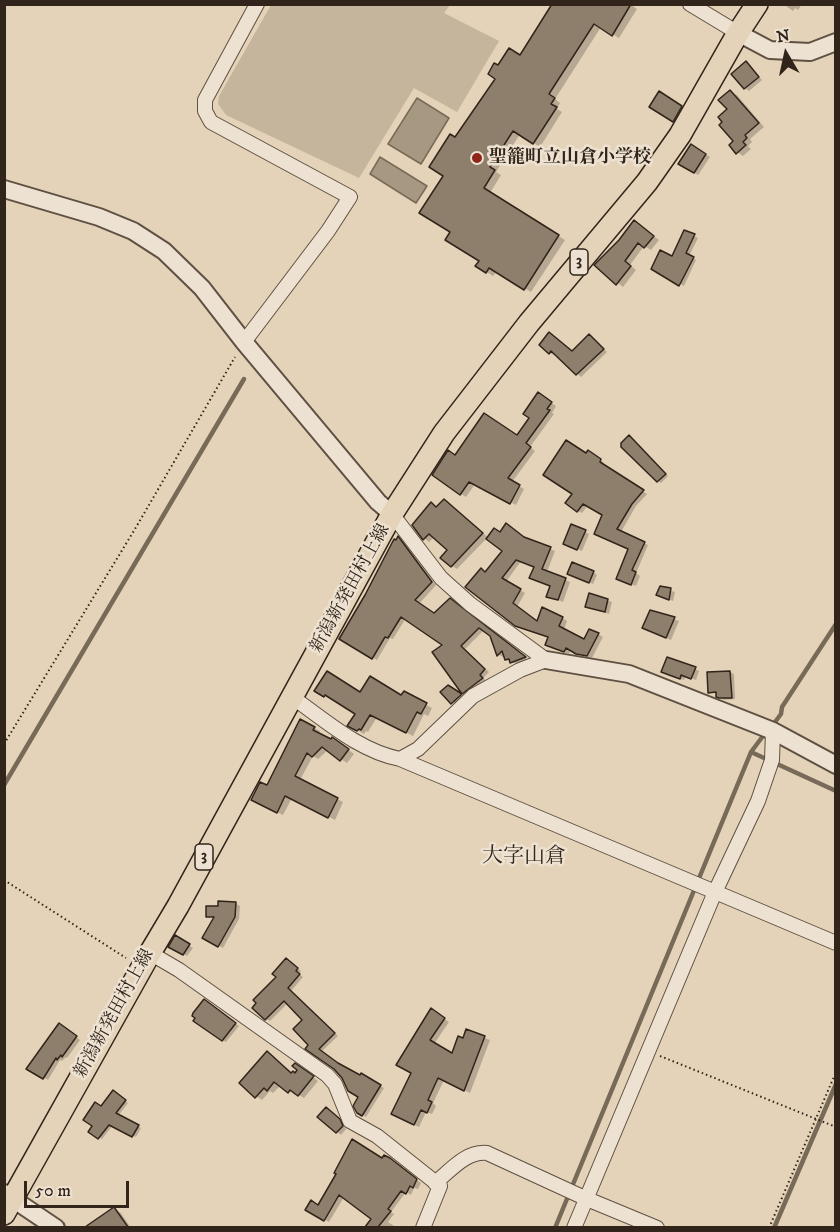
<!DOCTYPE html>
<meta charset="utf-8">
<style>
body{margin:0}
#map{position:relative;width:840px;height:1232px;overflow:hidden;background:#e4d3b8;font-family:"IM FELL DW Pica",serif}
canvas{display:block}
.frame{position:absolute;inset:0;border:6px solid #31241a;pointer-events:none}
.north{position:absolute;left:756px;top:24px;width:60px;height:60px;-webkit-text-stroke:4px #ede2d1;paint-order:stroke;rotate:351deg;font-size:16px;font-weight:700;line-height:24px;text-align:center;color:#31241a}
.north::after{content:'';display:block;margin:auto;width:21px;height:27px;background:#31241a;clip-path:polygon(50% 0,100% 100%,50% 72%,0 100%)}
.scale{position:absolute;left:24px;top:1181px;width:105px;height:27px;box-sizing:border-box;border:3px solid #31241a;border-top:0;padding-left:8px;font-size:18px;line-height:21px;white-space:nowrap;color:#31241a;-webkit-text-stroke:4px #ede2d1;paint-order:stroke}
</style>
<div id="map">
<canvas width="840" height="1232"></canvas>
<div class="frame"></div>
<div class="north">N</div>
<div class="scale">50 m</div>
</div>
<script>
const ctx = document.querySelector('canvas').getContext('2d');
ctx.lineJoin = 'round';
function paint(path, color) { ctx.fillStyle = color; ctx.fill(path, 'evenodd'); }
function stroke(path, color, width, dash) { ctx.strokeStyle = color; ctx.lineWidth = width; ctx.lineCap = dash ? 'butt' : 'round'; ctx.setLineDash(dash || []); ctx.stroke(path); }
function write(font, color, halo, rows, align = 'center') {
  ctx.font = font + ' "IM FELL DW Pica","Noto Serif JP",serif'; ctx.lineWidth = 5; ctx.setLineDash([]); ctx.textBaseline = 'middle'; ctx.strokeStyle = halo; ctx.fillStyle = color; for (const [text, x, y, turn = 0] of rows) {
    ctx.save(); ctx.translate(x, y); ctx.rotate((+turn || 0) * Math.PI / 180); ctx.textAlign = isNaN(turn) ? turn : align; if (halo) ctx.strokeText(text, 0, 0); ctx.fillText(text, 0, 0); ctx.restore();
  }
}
const green = new Path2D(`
 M 271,5 L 450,5 L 444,13 L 499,41 L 457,112 L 414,88 L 359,178 L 226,115 L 218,104 L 219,96 Z`);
const water = new Path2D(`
 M 417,98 L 449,118 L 421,164 L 388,144 Z
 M 380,157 L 427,186 L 416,203 L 370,174 Z`);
const shadow = new Path2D(`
 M 630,4 L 637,9 L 619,38 L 601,27 L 555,99 L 560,103 L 557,109 L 562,112 L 540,147 L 520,134 L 496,172 L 501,175 L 490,193 L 565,240 L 531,292 L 497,271 L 493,276 L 477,266 L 481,261 L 452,232 L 445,176 L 456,138 L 498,78 L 498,67 Z
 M 783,4 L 802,4 L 798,10 L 795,8 L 793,11 Z
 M 746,63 L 762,80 L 749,91 L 745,88 Z
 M 730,92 L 737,95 L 764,127 L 750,139 L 752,142 L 748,146 L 751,149 L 743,156 L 737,152 L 729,110 Z
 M 659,93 L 688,111 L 680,124 L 651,107 Z
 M 692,146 L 710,157 L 698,175 L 680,163 Z
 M 640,226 L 659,240 L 651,250 L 644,246 L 630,265 L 636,270 L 623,287 L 596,265 Z
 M 694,236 L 698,238 L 689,256 L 696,260 L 684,286 L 653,268 L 673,258 Z
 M 550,334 L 573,352 L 589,336 L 607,352 L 581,377 L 555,353 L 554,355 L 550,353 Z
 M 538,394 L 556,406 L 552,413 L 554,414 L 530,447 L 535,451 L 512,482 L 524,489 L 516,505 L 475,484 L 466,497 L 461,494 L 456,457 L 517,437 L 531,418 Z
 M 629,437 L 668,476 L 661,483 L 658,481 Z
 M 587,454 L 593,454 L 604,463 L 603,465 L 647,494 L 636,506 L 621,532 L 648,545 L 636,573 L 640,576 L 636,586 L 622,581 L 630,549 L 604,514 L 588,505 L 582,513 L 578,511 L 574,494 Z
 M 444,501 L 489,538 L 501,533 L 526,539 L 555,551 L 547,572 L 570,582 L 563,602 L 548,596 L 551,586 L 536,567 L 521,561 L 506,582 L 525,593 L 517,607 L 538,622 L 562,618 L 567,621 L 564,630 L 585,641 L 598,634 L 603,637 L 592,658 L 583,656 L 571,649 L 569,654 L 552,647 L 549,638 L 521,627 L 482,570 L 486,573 L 504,551 L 487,538 L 457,569 L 452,566 L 449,550 L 434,537 L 429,542 L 424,538 L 437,508 Z
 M 585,532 L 589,534 L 582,551 L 569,546 Z
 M 398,538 L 402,540 L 436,585 L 419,604 L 435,615 L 454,602 L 528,660 L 516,664 L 506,659 L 505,655 L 503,657 L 499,655 L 492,635 L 484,630 L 465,649 L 489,672 L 483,678 L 487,681 L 468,695 L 463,693 L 445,645 L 406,618 L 393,639 L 390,638 L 377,660 L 341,639 Z
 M 593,572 L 597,575 L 593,584 L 573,576 Z
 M 661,588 L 675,592 L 673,601 L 662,597 Z
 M 590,595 L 612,602 L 609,614 L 587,607 Z
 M 650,612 L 679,621 L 671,640 L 648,630 Z
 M 695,669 L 699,671 L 696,680 L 686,676 L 684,680 L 667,674 Z
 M 730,672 L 734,674 L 735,699 L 724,700 L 718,696 L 718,694 L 710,692 Z
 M 448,687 L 465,698 L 457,705 L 443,692 Z
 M 316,690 L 402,697 L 404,693 L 432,708 L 428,716 L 424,714 L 413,736 L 377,717 L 368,732 L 366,731 L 364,734 L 349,725 L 357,714 Z
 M 300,721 L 320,731 L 318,734 L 339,743 L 354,754 L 347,763 L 328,750 L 318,759 L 313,756 L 300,780 L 343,802 L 335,820 L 292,798 L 283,815 L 259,803 Z
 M 235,903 L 240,906 L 239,919 L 223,948 L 205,938 L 215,918 L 207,916 L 219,908 Z
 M 176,937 L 193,948 L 187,956 L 171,946 Z
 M 290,962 L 301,971 L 299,974 L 303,977 L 291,991 L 338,1036 L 321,1052 L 341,1066 L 361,1077 L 362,1075 L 384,1088 L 366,1117 L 358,1112 L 360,1097 L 310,1045 L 304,1020 L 288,1003 L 270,1021 L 266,1019 Z
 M 208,1003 L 239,1026 L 226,1042 L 222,1040 Z
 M 431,1010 L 449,1022 L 434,1044 L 453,1055 L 464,1040 L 467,1031 L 490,1040 L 470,1093 L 444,1080 L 433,1103 L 436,1106 L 432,1114 L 426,1112 L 419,1127 L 398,1117 Z
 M 64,1028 L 80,1040 L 67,1058 L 66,1057 L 62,1061 L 60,1060 L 48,1080 L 28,1068 Z
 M 268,1053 L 293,1073 L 296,1075 L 301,1068 L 318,1081 L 304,1098 L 296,1093 L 295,1095 L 281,1085 L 273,1093 L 270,1091 L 262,1100 L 256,1096 Z
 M 116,1094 L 128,1103 L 118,1116 L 141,1128 L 136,1137 L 113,1125 L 102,1139 L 90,1132 L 101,1108 Z
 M 330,1111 L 344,1123 L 346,1129 L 341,1135 L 337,1132 Z
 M 383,1160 L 395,1163 L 421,1183 L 418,1189 L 414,1188 L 411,1195 L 406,1192 L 391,1212 L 394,1214 L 388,1222 L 397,1228 L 367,1228 L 373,1219 L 344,1197 L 329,1222 L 307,1209 L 319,1207 Z
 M 114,1209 L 121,1213 L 131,1228 L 96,1228 L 93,1223 Z`);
const stream = new Path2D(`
 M 772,726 L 781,714 L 782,707 L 836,624
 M 751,752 L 836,791
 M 4,785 L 244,379
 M 555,1228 L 751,752 L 766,732
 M 774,1228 L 836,1084`);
const building = new Path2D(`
 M 552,4 L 631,4 L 612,36 L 594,24 L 549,94 L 555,98 L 551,104 L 557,107 L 533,144 L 513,131 L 490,167 L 495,170 L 484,188 L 559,235 L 524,290 L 489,268 L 486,273 L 475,266 L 479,261 L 445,240 L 450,232 L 419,213 L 443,176 L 429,167 L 450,134 L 455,137 L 495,79 L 488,74 L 494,63 L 498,65 L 509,48 L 520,55 Z
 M 746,61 L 759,77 L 744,89 L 731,74 Z
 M 730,90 L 759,123 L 745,135 L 747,138 L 743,142 L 746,145 L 736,154 L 729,145 L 733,141 L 719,125 L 722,122 L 718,117 L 727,109 L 718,100 Z
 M 659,91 L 682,106 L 673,122 L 649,107 Z
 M 691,144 L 706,154 L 694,173 L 678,164 Z
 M 634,220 L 654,236 L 644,248 L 638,243 L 625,261 L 631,266 L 616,285 L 594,265 L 619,240 Z
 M 684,230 L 695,234 L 686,253 L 694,257 L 679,286 L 651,269 L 660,250 L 672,256 Z
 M 549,332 L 572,351 L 589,334 L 604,349 L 576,375 L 551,351 L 549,354 L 539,345 Z
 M 538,392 L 552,402 L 547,409 L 550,410 L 526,443 L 531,447 L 508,478 L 520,485 L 510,504 L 469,482 L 460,495 L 432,475 L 448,450 L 455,455 L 484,413 L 517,435 L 529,418 L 523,414 Z
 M 629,435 L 666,474 L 657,482 L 621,447 L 621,443 Z
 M 566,440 L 586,453 L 588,450 L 601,459 L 600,462 L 644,490 L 632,504 L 617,529 L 645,542 L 632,570 L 636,572 L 631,585 L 616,579 L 628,549 L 594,534 L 602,515 L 583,504 L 577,512 L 565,503 L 572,494 L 543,475 Z
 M 444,499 L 483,533 L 451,567 L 440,558 L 447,550 L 429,534 L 423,540 L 412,525 L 431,502 L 436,507 Z
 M 506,523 L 524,537 L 551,547 L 542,569 L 566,578 L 558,600 L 546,597 L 550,586 L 529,578 L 534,567 L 516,560 L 502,578 L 521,589 L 513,603 L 537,621 L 542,607 L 563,617 L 559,626 L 584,639 L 589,629 L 599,633 L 587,656 L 576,654 L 566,648 L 564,652 L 545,645 L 548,637 L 515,626 L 465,587 L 481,568 L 485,572 L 502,551 L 486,539 L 494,528 L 500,532 Z
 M 571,524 L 586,530 L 577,550 L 563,544 Z
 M 398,536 L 432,582 L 415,600 L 434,613 L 450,598 L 526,657 L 510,663 L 509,659 L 505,660 L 502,651 L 497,656 L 490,636 L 479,628 L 461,646 L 485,669 L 480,675 L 483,678 L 462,694 L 432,652 L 442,645 L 401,617 L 388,638 L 385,637 L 372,659 L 339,639 L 365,595 L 394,539 L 396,540 Z
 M 572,562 L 594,571 L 589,583 L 567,574 Z
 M 660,586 L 671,588 L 669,600 L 656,595 Z
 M 589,593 L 608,599 L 605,612 L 585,607 Z
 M 650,610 L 675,617 L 666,638 L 642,628 Z
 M 667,657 L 696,667 L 691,679 L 681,675 L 680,679 L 661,672 Z
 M 327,671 L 360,692 L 370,676 L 401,695 L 404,691 L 427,703 L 421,714 L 417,712 L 406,733 L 370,715 L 361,730 L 359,729 L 357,731 L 347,726 L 355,714 L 325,695 L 324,697 L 314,691 Z
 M 730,671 L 732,698 L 719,698 L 716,697 L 716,692 L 708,693 L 707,672 Z
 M 448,685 L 462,694 L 451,704 L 440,692 Z
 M 300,719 L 315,727 L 313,730 L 331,739 L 332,737 L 349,749 L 340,761 L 322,747 L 312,757 L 307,753 L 295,776 L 338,798 L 328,818 L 285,796 L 277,813 L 251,800 L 260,782 L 267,785 Z
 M 218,901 L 236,902 L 235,917 L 218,947 L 202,938 L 214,917 L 206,917 L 206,906 L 218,906 Z
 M 175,935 L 190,944 L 183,955 L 168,947 Z
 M 286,958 L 298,968 L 296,971 L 300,974 L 288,988 L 335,1033 L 319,1049 L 338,1063 L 360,1075 L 361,1073 L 381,1085 L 362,1116 L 357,1113 L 353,1106 L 358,1097 L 348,1091 L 342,1078 L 334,1069 L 305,1049 L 308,1045 L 293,1029 L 302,1020 L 284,1001 L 265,1020 L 252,1008 L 256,1003 L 253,1000 L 276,977 L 272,974 Z
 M 204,999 L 236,1023 L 222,1041 L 193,1021 L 195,1018 L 192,1016 L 193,1013 Z
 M 431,1008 L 445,1018 L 430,1040 L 452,1053 L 458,1036 L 463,1038 L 466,1029 L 485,1036 L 464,1091 L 438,1078 L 428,1100 L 432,1102 L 427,1113 L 421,1110 L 414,1125 L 391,1114 L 411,1073 L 396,1065 Z
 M 59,1023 L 77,1036 L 62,1057 L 61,1055 L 57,1060 L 56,1058 L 43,1079 L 26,1069 Z
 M 267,1051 L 291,1073 L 293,1071 L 295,1073 L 297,1070 L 292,1066 L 295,1063 L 314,1076 L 298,1096 L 290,1090 L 288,1093 L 274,1082 L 267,1091 L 264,1088 L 255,1098 L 239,1083 Z
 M 113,1090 L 126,1100 L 116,1113 L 139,1125 L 132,1137 L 109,1125 L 98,1139 L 88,1132 L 92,1126 L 83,1120 L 95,1102 L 101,1106 Z
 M 326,1107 L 340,1119 L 343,1126 L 336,1133 L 317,1117 Z
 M 352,1139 L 382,1158 L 384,1155 L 390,1158 L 417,1179 L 413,1188 L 410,1186 L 406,1194 L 401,1191 L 388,1209 L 391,1211 L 378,1227 L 365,1227 L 371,1219 L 339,1195 L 324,1221 L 305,1210 L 311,1200 L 318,1205 L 336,1174 L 334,1173 Z
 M 114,1207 L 128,1227 L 85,1227 Z`);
const path = new Path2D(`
 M 4,744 L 135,529 L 235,357
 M 4,880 L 126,958
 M 660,1056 L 836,1127
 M 769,1228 L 836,1072`);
const minor = new Path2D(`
 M 690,4 L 738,33
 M 244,342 L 328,231 L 350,197 L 211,122 L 205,111 L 205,100 L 257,4
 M 392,514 L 441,578 L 470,604 L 546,660
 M 292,697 C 325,720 359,751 400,759 L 836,943
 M 400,759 L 418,749 L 473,696 L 520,670 L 546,660
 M 150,953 L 179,970 L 327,1075 L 335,1084 L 350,1121 L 377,1136 L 440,1186 L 423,1228
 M 435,1183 C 451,1170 466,1151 487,1153 L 587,1199 L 657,1228
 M 574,1228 L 715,892 L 758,801 L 772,760 L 773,731`);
const tertiary = new Path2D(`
 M 738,33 L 770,50 L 810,52 L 836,42
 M 4,189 L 99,217 L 133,231 L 164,251 L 202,288 L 244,342 L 378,502 L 392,514
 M 546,660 L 629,674 L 773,731 L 836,765
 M 4,1193 L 56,1228`);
const primary = new Path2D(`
 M 4,1214 L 150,953 L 178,906 L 392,514 L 444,433 L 529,323 L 647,182 L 680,135 L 738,33 L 757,4`);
const markers = [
 [477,158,6,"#8f2418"]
];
const shields = [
 [579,262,18],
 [204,857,18]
];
const shieldNames = [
 ["3",579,262],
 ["3",204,857]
];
const poiNames = [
 ["聖籠町立山倉小学校",489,158]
];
const streetNames = [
 ["新潟新発田村上線",351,589,-61],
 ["新潟新発田村上線",115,1014,-61]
];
const quarterNames = [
 ["大字山倉",524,858]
];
paint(green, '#c6b59d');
paint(water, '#a79882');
stroke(water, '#786a58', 1.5);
paint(shadow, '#0003');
stroke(stream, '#786a58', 4.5);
paint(building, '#8e7f6c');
stroke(building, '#31241a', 1.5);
stroke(minor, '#5e5042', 16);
stroke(tertiary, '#5e5042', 20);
stroke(primary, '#31241a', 24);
stroke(path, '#31241a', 2, [1.5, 3]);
stroke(minor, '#ede2d1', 14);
stroke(tertiary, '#ede2d1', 16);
stroke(primary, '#e4d3b8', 21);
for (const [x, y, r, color] of markers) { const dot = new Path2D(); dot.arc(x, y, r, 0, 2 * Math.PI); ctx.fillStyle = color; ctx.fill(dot); stroke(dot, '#ede2d1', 2); }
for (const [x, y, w] of shields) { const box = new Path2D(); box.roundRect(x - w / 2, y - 13, w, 26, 4.5); ctx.fillStyle = '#ede2d1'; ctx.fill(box); stroke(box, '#31241a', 1.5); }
write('bold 16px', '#31241a', null, shieldNames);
write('bold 18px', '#31241a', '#ede2d1', poiNames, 'left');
write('18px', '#31241a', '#ede2d1', streetNames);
write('21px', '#31241a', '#ede2d1', quarterNames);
</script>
